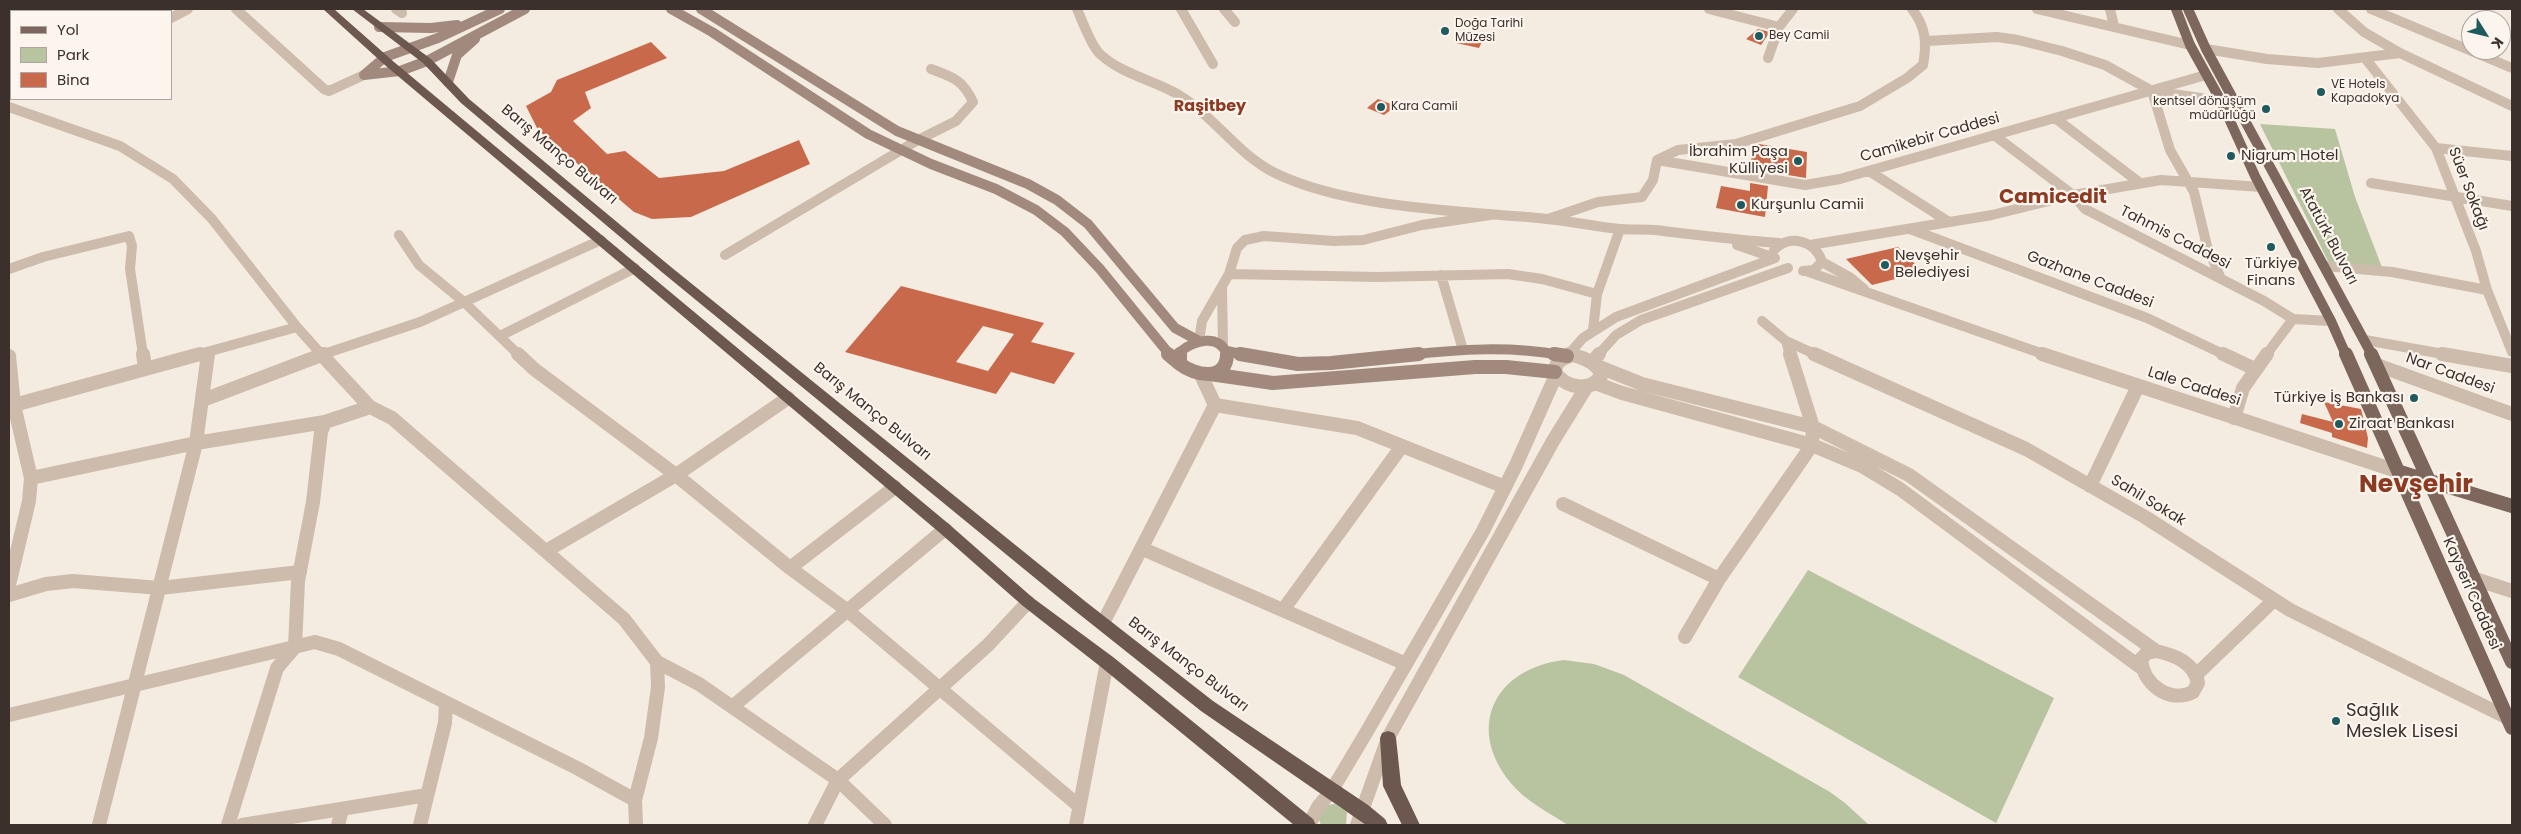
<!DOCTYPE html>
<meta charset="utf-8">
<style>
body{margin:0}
#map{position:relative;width:2521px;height:834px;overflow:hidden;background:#f4ebe1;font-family:Poppins,sans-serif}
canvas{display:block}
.frame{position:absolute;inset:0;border:10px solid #3b302b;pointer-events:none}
.legend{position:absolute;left:10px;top:10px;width:162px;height:90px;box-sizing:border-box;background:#fbf5ee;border:1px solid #aea6a0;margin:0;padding:6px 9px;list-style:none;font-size:15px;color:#3b302b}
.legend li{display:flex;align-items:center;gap:10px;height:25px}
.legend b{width:25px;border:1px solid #aea6a0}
.north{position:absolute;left:2461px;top:10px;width:50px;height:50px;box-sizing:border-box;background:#fbf5ee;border:1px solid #aea6a0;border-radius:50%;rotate:126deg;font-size:14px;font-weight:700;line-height:20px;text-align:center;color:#3b302b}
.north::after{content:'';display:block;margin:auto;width:18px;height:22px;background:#1f5a5e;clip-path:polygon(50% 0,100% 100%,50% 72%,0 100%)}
</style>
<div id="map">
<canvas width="2521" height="834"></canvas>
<div class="frame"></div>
<ul class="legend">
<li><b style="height:6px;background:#7d675c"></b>Yol</li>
<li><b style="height:14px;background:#b8c4a0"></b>Park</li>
<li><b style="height:14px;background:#c8694b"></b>Bina</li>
</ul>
<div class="north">K</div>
</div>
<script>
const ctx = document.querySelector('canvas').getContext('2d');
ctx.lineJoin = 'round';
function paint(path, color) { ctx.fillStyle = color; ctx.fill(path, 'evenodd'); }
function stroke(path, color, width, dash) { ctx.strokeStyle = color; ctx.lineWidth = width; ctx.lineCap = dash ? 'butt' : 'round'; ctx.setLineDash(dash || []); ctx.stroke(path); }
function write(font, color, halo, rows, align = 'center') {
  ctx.font = font + ' Poppins,sans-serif'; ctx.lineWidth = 4.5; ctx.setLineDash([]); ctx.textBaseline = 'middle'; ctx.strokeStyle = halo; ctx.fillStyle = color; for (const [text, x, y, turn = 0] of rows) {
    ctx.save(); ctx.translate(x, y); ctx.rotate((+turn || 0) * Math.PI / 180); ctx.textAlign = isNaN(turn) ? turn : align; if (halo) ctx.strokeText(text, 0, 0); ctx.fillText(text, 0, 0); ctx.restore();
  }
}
const green = new Path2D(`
 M 2260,124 L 2335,129 L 2355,197 L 2383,270 L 2330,265 Z
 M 1808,570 L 2054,698 L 1996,823 L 1738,677 Z
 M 1564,660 L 1594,664 L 1624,675 L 1830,792 L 1845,803 L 1869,825 L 1568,825 C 1548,812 1525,801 1510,782 C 1465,726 1496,668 1564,660 Z
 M 1335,804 L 1347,812 L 1346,825 L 1321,825 L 1318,817 L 1325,805 Z`);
const building = new Path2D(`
 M 1758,29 L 1770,32 L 1761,45 L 1746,39 Z
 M 1461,33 L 1484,37 L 1479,48 L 1456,43 Z
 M 651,42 L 667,58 L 585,92 L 591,108 L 573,121 L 607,154 L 625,151 L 659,178 L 724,171 L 799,140 L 810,164 L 691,217 L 652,219 L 634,212 L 538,130 L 526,106 L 551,92 L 557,80 Z
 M 1378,99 L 1396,106 L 1384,115 L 1367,108 Z
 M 1759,144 L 1807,152 L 1806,178 L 1751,169 L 1752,146 Z
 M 1750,183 L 1768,186 L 1765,217 L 1716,208 L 1721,186 L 1750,191 Z
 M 1898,247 L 1923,272 L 1872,285 L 1846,259 Z
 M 901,286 L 1044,323 L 1031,342 L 1075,353 L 1054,384 L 1011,372 L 996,394 L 845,352 ZM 983,326 L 1014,334 L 988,371 L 956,362 Z
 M 2324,402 L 2361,409 L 2368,438 L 2367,448 L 2332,437 L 2332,433 L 2300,423 L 2302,414 L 2333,422 Z`);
const minorFar1 = new Path2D(`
 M 236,9 L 324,89 L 329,91 L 364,75
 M 396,9 L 402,13
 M 1181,9 L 1213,64
 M 1224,9 L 1235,22
 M 1709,9 L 1779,27
 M 2037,9 L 2190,45
 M 2110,9 L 2114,26
 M 2338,9 L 2364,32 L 2400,53 L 2512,106
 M 2371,9 L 2512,68
 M 138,11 L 145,9
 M 171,18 L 188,9
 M 9,22 L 11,20
 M 9,40 L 11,40
 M 1927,41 L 1997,37 L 2018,40 L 2062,51 L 2105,65 L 2152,91 L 2221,101
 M 2206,49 L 2267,59 L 2318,63 L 2400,53
 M 1768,58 L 1779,27 L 1793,9
 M 2365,58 L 2436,148 L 2476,251 L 2487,290 L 2512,352
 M 2152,91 L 2170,150 L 2194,192 L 2207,246 L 2221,279
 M 9,107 L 120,146 L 173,179 L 212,219 L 297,327 L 322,355
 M 2055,118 L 2140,183
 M 1994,135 L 2073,195 L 2085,209 L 2264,301 L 2293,319 L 2331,321
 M 2436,148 L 2512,156
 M 1657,160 L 1805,185 L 1840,179 L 2206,75
 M 1869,171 L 1949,222
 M 2371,183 L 2512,206
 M 1548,219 L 1598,202 L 1642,197 L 1653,180 L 1657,160 L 1678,150 L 1736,144 L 1860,106 L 1907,78 L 1923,65 C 1927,43 1926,27 1912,9
 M 1910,229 L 2147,318 L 2225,355
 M 399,235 L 419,265 L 464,302 L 519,355
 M 1810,245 L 1992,215 L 2073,195 L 2161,180 L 2261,187
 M 725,255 L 918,140 L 956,121 L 973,102 C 963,80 953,77 931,69
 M 2325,266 L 2392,272 L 2487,290
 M 9,269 L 43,257 L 129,236 L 132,246 L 130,269 L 143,355
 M 1229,274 L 1378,277 L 1508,274 L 1542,279 L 1597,294
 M 1441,275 L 1463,350
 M 1222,287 L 1223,346
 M 1762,321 L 1786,341 L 1817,355
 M 1593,330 L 1597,294 L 1620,229
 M 500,336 L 635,268
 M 2365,340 L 2449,355
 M 1199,341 L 1202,321 L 1229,274 L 1237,248 L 1245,240 L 1264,236 L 1334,241 L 1363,240 L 1422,225 L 1490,215
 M 1786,341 L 1790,355
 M 196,355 L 297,327
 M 208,355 L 208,352
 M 321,355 L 420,322 L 601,240
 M 2266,355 L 2293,319`);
const minor = new Path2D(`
 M 143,354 L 145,368
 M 321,354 L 370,407 L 392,418 L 624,619 L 657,662 L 658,687 L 651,738 L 635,800 L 636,825
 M 518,354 L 534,369 L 676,475 L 790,568 L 848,611 L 1079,806
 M 1814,354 L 2026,449 L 2145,517 L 2290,610 L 2512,720
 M 2223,354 L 2255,369
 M 2442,354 L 2512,366
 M 9,356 L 14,405 L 31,478 L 29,501 L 9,585
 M 2377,365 L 2512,414
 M 1597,366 L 1642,384 L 1813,427 L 1909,475 L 2156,651
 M 1595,383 L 1622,393 L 1812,445 L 1862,466 L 1900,489 L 2140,667
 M 203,400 L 324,354
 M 14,405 L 200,354
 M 1215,405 L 1357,428 L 1505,487
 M 2234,418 L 2243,388 L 2267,354
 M 31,478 L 196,443 L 325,422 L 370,407
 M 2090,486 L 2138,386
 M 1563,504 L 1719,579
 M 1143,549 L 1406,664
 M 546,551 L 676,475 L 788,398
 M 790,568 L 895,487
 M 2475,579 L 2512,591
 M 9,595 L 46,584 L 73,581 L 160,588 L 300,572
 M 1283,610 L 1402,446
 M 1103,623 L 1215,405 L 1201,375
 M 1685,637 L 1719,579 L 1812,445 L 1813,427 L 1790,354
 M 2156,651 C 2174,655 2194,662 2198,683 L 2193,692 C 2169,704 2143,684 2141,659 L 2147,653 Z
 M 657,662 L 699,684 L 838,780 L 885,825
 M 2196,675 L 2274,600
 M 732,707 L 945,529
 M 9,715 L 315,642 L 339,649 L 577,768 L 635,800
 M 99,825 L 196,443 L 208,354
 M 228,825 L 277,668 L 295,647 L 298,581 L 313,502 L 321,432 L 325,422
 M 242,825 L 427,795
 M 338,825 L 342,810
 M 420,825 L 445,723 L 446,703
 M 815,825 L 838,780 L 988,645 L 1028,602
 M 1076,825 L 1107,662`);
const tertiaryFar1 = new Path2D(`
 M 1077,9 C 1082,20 1091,46 1100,54 C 1121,74 1154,80 1179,95 C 1215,117 1237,154 1275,173 C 1349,209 1465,211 1547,219 C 1571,221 1596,227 1620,229 C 1632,230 1644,229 1655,230 C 1697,235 1737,240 1779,243
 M 1737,245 L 1775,258
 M 1774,250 C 1789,233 1816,241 1822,262 L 1851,278 L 1864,289
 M 1803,271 L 1814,270 L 1822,262
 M 1806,271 L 2046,355
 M 1568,355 L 1583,338 L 1616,317 L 1775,258
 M 1598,355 L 1616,335 L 1641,320 L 1788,268`);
const tertiary = new Path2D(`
 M 2042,354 L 2400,472
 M 1573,355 C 1584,358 1599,363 1601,376 C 1584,404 1527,368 1573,355 Z
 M 1567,356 L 1569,354
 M 1593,361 L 1599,354
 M 1309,825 L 1318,807 L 1332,790 L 1366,733 L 1483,531 L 1516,465 L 1556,375
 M 1357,825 L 1388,738 L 1553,441 L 1587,386`);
const secondaryFar1 = new Path2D(`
 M 671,9 L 712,32 L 868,134 L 931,164 L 996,189 L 1036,210 L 1065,232 L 1100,269 L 1170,355
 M 701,9 L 897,131 L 1028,184 L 1057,200 L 1088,224 L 1175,328 L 1199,341
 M 379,27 L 431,28 L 457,25
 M 364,75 L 400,71 L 427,61 L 525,9
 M 364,75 L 385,57 L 438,38 L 500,9
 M 448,82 L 457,55 L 475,39
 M 1227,351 L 1245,355
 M 1180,355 L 1180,352 C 1193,341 1220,332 1227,355
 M 1409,355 C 1460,349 1510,346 1561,355`);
const secondary = new Path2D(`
 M 1168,354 L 1180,364
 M 1180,354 L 1180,364 C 1195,376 1227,382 1227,354
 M 1240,354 L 1298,364 L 1331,363 L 1419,354
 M 1554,354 L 1567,356
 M 1210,374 L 1273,383 L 1475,367 L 1506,367 L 1555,372`);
const primaryFar1 = new Path2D(`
 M 2176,9 L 2190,45 L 2221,101 L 2255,176 L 2331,321 L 2346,355
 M 2188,9 L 2206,49 L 2372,355`);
const primary = new Path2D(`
 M 2346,354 L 2512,728
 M 2371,354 L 2512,662
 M 2400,472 L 2512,506`);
const trunk = new Path2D(`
 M 323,9 L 334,9 L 394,62 L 950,525 L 1033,598 L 1113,657 L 1313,819 L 1316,825 L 1294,825 L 1101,667 L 1023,606 L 940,533 L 386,66 Z
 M 352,9 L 363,9 L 431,59 L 469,99 L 671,267 L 1086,602 L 1213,701 L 1368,805 L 1385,819 L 1388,825 L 1366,825 L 1201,711 L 1074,610 L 663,273 L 461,103 L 423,63 Z
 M 1388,731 L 1394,733 L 1396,738 L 1401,785 L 1420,825 L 1402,825 L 1383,786 L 1380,738 L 1382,733 Z`);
const markers = [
 [1445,31,5,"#1f5a5e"],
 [1759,36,5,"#1f5a5e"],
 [2321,92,5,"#1f5a5e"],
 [1381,107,5,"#1f5a5e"],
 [2266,109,5,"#1f5a5e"],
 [2231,156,5,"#1f5a5e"],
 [1798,161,5,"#1f5a5e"],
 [1741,205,5,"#1f5a5e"],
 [2271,247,5,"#1f5a5e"],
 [1885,265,5,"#1f5a5e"],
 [2414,398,5,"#1f5a5e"],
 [2339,424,5,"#1f5a5e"],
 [2336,721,5,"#1f5a5e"]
];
const farPoinames = [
 ["Doğa Tarihi",1455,24],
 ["Müzesi",1455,38],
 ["Bey Camii",1769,36],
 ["VE Hotels",2331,85],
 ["Kapadokya",2331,99],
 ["kentsel dönüşüm",2256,102,"right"],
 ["müdürlüğü",2256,116,"right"],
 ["Kara Camii",1391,107]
];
const streetNames = [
 ["Camikebir Caddesi",1930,138,-16],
 ["Barış Manço Bulvarı",559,155,40],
 ["Süer Sokağı",2468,189,69],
 ["Atatürk Bulvarı",2328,236,62],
 ["Tahmis Caddesi",2175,238,27],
 ["Gazhane Caddesi",2090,280,21],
 ["Nar Caddesi",2450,374,20],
 ["Lale Caddesi",2194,387,18],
 ["Barış Manço Bulvarı",872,412,39],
 ["Sahil Sokak",2148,501,31],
 ["Kayseri Caddesi",2471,594,66],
 ["Barış Manço Bulvarı",1188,665,37]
];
const poiNames = [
 ["İbrahim Paşa",1788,152,"right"],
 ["Külliyesi",1788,169,"right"],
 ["Nigrum Hotel",2241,156],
 ["Kurşunlu Camii",1751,205],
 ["Nevşehir",1895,256],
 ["Belediyesi",1895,273],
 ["Türkiye",2271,264,"center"],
 ["Finans",2271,281,"center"],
 ["Türkiye İş Bankası",2404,398,"right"],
 ["Ziraat Bankası",2349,424]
];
const farDistrictnames = [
 ["Raşitbey",1210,107]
];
const nearPoinames = [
 ["Sağlık",2346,711],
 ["Meslek Lisesi",2346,732]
];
const districtNames = [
 ["Camicedit",2053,198]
];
const townNames = [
 ["Nevşehir",2416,486]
];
paint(green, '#b8c4a0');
paint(building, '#c8694b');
stroke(minorFar1, '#cdbbac', 10);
stroke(minor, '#cdbbac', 14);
stroke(tertiaryFar1, '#cdbbac', 10);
stroke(tertiary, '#cdbbac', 14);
stroke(secondaryFar1, '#a18a7d', 10);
stroke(secondary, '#a18a7d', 14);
stroke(primaryFar1, '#7d675c', 10);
stroke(primary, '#7d675c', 14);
paint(trunk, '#6c584f');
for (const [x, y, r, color] of markers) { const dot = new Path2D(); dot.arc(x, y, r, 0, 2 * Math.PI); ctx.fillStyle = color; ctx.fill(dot); stroke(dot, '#fbf5ee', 2); }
write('12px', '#3b302b', '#fbf5ee', farPoinames, 'left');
write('15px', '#3b302b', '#fbf5ee', streetNames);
write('15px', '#3b302b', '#fbf5ee', poiNames, 'left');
write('bold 16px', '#8c3b22', '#fbf5ee', farDistrictnames);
write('18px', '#3b302b', '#fbf5ee', nearPoinames, 'left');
write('bold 20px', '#8c3b22', '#fbf5ee', districtNames);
write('bold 25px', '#8c3b22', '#fbf5ee', townNames);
</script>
